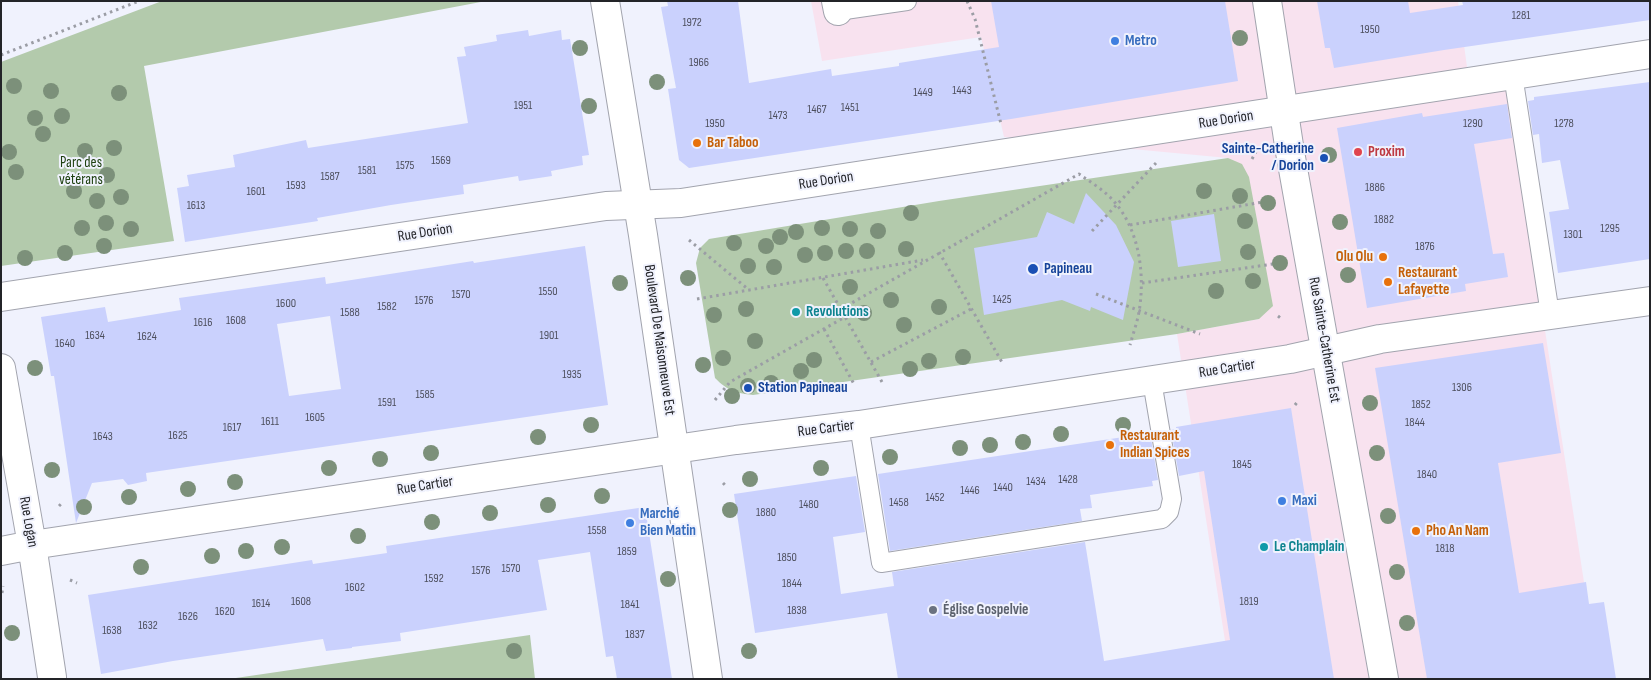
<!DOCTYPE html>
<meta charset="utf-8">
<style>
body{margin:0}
#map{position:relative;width:1651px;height:680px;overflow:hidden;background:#f0f2fd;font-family:"Sofia Sans Condensed",sans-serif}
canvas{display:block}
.frame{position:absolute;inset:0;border:2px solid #232428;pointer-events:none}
</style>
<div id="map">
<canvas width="1651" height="680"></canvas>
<div class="frame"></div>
</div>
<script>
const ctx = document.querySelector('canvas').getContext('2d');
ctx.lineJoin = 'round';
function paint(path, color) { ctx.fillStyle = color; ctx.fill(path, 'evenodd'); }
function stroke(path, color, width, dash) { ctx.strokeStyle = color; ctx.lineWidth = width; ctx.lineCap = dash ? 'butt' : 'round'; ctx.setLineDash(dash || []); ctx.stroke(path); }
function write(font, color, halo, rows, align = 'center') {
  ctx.font = font + ' "Sofia Sans Condensed",sans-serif'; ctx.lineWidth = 4; ctx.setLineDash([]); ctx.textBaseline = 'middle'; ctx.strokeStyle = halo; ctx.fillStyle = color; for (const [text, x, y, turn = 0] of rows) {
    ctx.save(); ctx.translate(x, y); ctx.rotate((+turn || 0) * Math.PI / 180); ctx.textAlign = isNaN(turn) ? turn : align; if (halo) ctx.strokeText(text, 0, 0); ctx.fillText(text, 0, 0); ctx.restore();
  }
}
const commercial = new Path2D(`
 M 811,1 L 1458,1 L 1470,89 L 1507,85 L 1599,679 L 1231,679 L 1177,334 L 1259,319 L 1242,165 L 1228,158 L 1004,137 L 981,37 L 822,61 Z`);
const green = new Path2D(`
 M 162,1 L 486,1 L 144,66 L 174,241 L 1,266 L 1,62 Z
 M 1228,158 L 1242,164 L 1249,177 L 1273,306 L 1259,319 L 1177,334 L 753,395 C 735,393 728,391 715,378 L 696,263 L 700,248 L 709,239 L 939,201 Z
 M 530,635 L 535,679 L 229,679 Z`);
const building = new Path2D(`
 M 667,1 L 738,1 L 749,83 L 831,69 L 832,76 L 899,66 L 899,63 L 999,47 L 991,1 L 1225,1 L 1238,81 L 1011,119 L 689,168 L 679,160 L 668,89 L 676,88 L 661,7 L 668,6 Z
 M 1317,1 L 1408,1 L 1410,13 L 1463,5 L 1462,1 L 1650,1 L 1650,20 L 1444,50 L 1334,68 L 1330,48 L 1325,48 Z
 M 528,30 L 529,36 L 561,30 L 562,40 L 570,39 L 589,155 L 582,156 L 583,165 L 551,171 L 552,176 L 519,181 L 518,176 L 463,185 L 464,194 L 391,205 L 317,218 L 318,221 L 185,242 L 177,188 L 189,186 L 187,175 L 235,167 L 233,155 L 306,140 L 308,148 L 468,123 L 457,57 L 466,56 L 464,47 L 497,41 L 496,35 Z
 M 1650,82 L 1650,259 L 1558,273 L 1549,212 L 1569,209 L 1560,160 L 1542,163 L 1539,134 L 1533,135 L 1528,101 L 1534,100 L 1534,97 Z
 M 1507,104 L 1512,138 L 1474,144 L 1493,254 L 1504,253 L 1508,277 L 1465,284 L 1466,291 L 1367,308 L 1337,128 L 1422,113 L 1423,117 Z
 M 1086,193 L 1116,225 L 1134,262 L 1123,320 L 1091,307 L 1090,311 L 1062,300 L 984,315 L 974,248 L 1037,237 L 1047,212 L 1074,224 Z
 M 1214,214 L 1221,261 L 1178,267 L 1171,221 Z
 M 585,246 L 608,405 L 146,473 L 147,481 L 128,485 L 123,479 L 92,483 L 76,523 L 54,376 L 51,376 L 41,317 L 105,307 L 108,322 L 181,310 L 179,298 L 325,277 L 326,284 L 473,261 L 474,263 ZM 330,316 L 341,389 L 289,396 L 277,324 Z
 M 1543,343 L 1561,453 L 1498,463 L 1519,593 L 1586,582 L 1589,604 L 1604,602 L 1616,679 L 1427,679 L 1375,368 Z
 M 1291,408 L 1334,679 L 898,679 L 887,613 L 755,633 L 734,494 L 856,476 L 865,532 L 833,537 L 841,594 L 894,586 L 892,572 L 1085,542 L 1104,661 L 1230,640 L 1204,471 L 1179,476 L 1171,430 L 1176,429 L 1176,427 Z
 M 1150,433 L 1158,480 L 1152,481 L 1153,486 L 1090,495 L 1092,508 L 1080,509 L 1082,521 L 890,551 L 878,474 Z
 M 645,507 L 672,679 L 617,679 L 613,656 L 606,657 L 590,552 L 538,560 L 547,610 L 400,633 L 401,641 L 352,647 L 352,648 L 326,651 L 323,639 L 173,661 L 101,674 L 88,595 L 312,560 L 313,564 L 387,553 L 386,546 Z`);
const path = new Path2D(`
 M 967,1 L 975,19 L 1001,124
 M 1,55 L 139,1
 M 1252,159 L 1256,152
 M 1130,225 L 1263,202
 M 1092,231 L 1156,163
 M 689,240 L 749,290
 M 939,252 L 1003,364
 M 823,278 L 882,382
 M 1142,283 L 1273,264
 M 1096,294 L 1200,334
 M 697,299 L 923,260
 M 841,309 L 1079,174 C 1092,183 1107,192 1117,205 C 1140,234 1145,276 1139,312 C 1137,323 1133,334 1130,345
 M 1278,316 L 1283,320
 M 824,329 L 855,386
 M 871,362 L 971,309
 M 715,400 L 730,382 L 845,317
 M 1295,405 L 1299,400
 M 723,483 L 727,487
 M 59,506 L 63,502
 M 70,580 L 77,583
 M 2,593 L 3,586`);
const lane = new Path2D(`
 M 838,11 L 907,1
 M 1513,75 L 1550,314
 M 859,425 L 881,563 L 1162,519 L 1169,512 L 1172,499 L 1152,381`);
const street = new Path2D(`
 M 836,1 L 838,11
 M 1,297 L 606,206 L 681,203 L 1650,54
 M 1,368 L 32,545 L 52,677
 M 1,551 L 32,545 L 736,440 L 859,425 L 1290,359 L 1380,339 L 1650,301`);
const secondary = new Path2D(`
 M 605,1 L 643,235 L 708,679
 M 1267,1 L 1290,152 L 1384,679`);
const trees = [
 [1240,38],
 [580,48],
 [657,82],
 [14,86],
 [51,91],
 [119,93],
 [589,106],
 [62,116],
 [35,118],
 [43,134],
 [114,148],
 [85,151],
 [9,152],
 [1329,155],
 [16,172],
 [107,175],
 [74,191],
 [1204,191],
 [1240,196],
 [121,197],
 [97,201],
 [1268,203],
 [911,213],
 [1245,221],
 [1340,222],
 [106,223],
 [82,228],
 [822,228],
 [131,229],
 [850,229],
 [878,231],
 [796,232],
 [780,237],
 [734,243],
 [104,246],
 [766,246],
 [906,249],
 [846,251],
 [867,251],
 [1248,252],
 [65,253],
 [825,253],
 [805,255],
 [25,258],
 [1280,263],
 [748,266],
 [774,267],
 [1348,275],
 [688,278],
 [1253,281],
 [620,283],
 [850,287],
 [1216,291],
 [891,300],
 [939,307],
 [746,309],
 [864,313],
 [714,315],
 [904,325],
 [755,341],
 [963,357],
 [723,358],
 [814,360],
 [929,361],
 [703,365],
 [35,368],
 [910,369],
 [801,371],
 [771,383],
 [748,386],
 [732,396],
 [1370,403],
 [591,425],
 [1123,425],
 [1061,434],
 [538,437],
 [1023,442],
 [990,445],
 [960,448],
 [431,453],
 [1377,453],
 [890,457],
 [380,459],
 [329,468],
 [821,468],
 [52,470],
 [750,479],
 [235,482],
 [188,489],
 [602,496],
 [129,497],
 [548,505],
 [84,507],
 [730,510],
 [490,513],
 [1388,516],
 [432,522],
 [358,536],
 [282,547],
 [246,551],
 [212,556],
 [141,567],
 [1397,572],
 [668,579],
 [1407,623],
 [12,633],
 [514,651],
 [749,651]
];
const markers = [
 [1115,41,5,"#3f7fe0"],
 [697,143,5,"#e8710a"],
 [1358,152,5,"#e0444e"],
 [1324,158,5,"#1a4fb4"],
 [1383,257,5,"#e8710a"],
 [1033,269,6,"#1a4fb4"],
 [1388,282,5,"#e8710a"],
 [796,312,5,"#0f9aa8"],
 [748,388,5,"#1a4fb4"],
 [1110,445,5,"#e8710a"],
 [1282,501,5,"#3f7fe0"],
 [630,523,5,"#3f7fe0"],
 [1416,531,5,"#e8710a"],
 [1264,547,5,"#0f9aa8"],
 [933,610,5,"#6b7280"]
];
const numberNames = [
 ["1281",1521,16],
 ["1972",692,23],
 ["1950",1370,30],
 ["1966",699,63],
 ["1443",962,91],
 ["1449",923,93],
 ["1951",523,106],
 ["1451",850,108],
 ["1467",817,110],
 ["1473",778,116],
 ["1950",715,124],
 ["1290",1473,124],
 ["1278",1564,124],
 ["1569",441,161],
 ["1575",405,166],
 ["1581",367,171],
 ["1587",330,177],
 ["1593",296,186],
 ["1886",1375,188],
 ["1601",256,192],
 ["1613",196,206],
 ["1882",1384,220],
 ["1295",1610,229],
 ["1301",1573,235],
 ["1876",1425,247],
 ["1550",548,292],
 ["1570",461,295],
 ["1425",1002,300],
 ["1576",424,301],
 ["1600",286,304],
 ["1582",387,307],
 ["1588",350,313],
 ["1608",236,321],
 ["1616",203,323],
 ["1634",95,336],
 ["1901",549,336],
 ["1624",147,337],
 ["1640",65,344],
 ["1935",572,375],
 ["1306",1462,388],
 ["1585",425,395],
 ["1591",387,403],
 ["1852",1421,405],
 ["1605",315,418],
 ["1611",270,422],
 ["1844",1415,423],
 ["1617",232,428],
 ["1625",178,436],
 ["1643",103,437],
 ["1845",1242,465],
 ["1840",1427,475],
 ["1428",1068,480],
 ["1434",1036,482],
 ["1440",1003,488],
 ["1446",970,491],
 ["1452",935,498],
 ["1458",899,503],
 ["1480",809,505],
 ["1880",766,513],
 ["1558",597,531],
 ["1818",1445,549],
 ["1859",627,552],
 ["1850",787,558],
 ["1570",511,569],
 ["1576",481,571],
 ["1592",434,579],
 ["1844",792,584],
 ["1602",355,588],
 ["1608",301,602],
 ["1819",1249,602],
 ["1614",261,604],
 ["1841",630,605],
 ["1838",797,611],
 ["1620",225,612],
 ["1626",188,617],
 ["1632",148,626],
 ["1638",112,631],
 ["1837",635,635]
];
const shopNames = [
 ["Metro",1125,41],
 ["Maxi",1292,501],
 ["Marché",640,514],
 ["Bien Matin",640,531]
];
const streetNames = [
 ["Rue Dorion",1226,120,-9],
 ["Rue Dorion",826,181,-9],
 ["Rue Dorion",425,233,-9],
 ["Boulevard De Maisonneuve Est",659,340,82],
 ["Rue Sainte-Catherine Est",1324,340,80],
 ["Rue Cartier",1227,369,-9],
 ["Rue Cartier",826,429,-7],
 ["Rue Cartier",425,486,-9],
 ["Rue Logan",28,522,80]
];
const foodNames = [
 ["Bar Taboo",707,143],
 ["Olu Olu",1373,257,"right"],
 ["Restaurant",1398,273],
 ["Lafayette",1398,290],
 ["Restaurant",1120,436],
 ["Indian Spices",1120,453],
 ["Pho An Nam",1426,531]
];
const transitNames = [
 ["Sainte-Catherine",1314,149,"right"],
 ["/ Dorion",1314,166,"right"],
 ["Papineau",1044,269],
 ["Station Papineau",758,388]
];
const healthNames = [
 ["Proxim",1368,152]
];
const parkNames = [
 ["Parc des",81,163],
 ["vétérans",81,180]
];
const cultureNames = [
 ["Revolutions",806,312],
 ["Le Champlain",1274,547]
];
const worshipNames = [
 ["Église Gospelvie",943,610]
];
paint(commercial, '#f8e2ef');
paint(green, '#b3caac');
paint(building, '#cad1fd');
stroke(lane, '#a2a4ae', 20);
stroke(street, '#a2a4ae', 30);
stroke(secondary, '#a2a4ae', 30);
stroke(path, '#9b9da5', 3, [2.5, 4]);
stroke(lane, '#fff', 18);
stroke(street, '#fff', 28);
stroke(secondary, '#fff', 28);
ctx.fillStyle = '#7c907a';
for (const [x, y] of trees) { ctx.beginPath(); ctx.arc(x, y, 8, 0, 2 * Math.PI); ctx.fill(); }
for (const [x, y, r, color] of markers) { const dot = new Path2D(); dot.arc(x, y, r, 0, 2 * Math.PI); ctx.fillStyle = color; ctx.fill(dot); stroke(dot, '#f0f2fd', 2); }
write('12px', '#4d4f5d', null, numberNames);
write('bold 15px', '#366cbe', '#f0f2fd', shopNames, 'left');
write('15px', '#232428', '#f0f2fd', streetNames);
write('bold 15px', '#c56008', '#f0f2fd', foodNames, 'left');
write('bold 15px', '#164399', '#f0f2fd', transitNames, 'left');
write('bold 15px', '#be3a42', '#f0f2fd', healthNames, 'left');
write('15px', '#1d400f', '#f0f2fd', parkNames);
write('bold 15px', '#0d838f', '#f0f2fd', cultureNames, 'left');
write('bold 15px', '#5b616d', '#f0f2fd', worshipNames, 'left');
</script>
